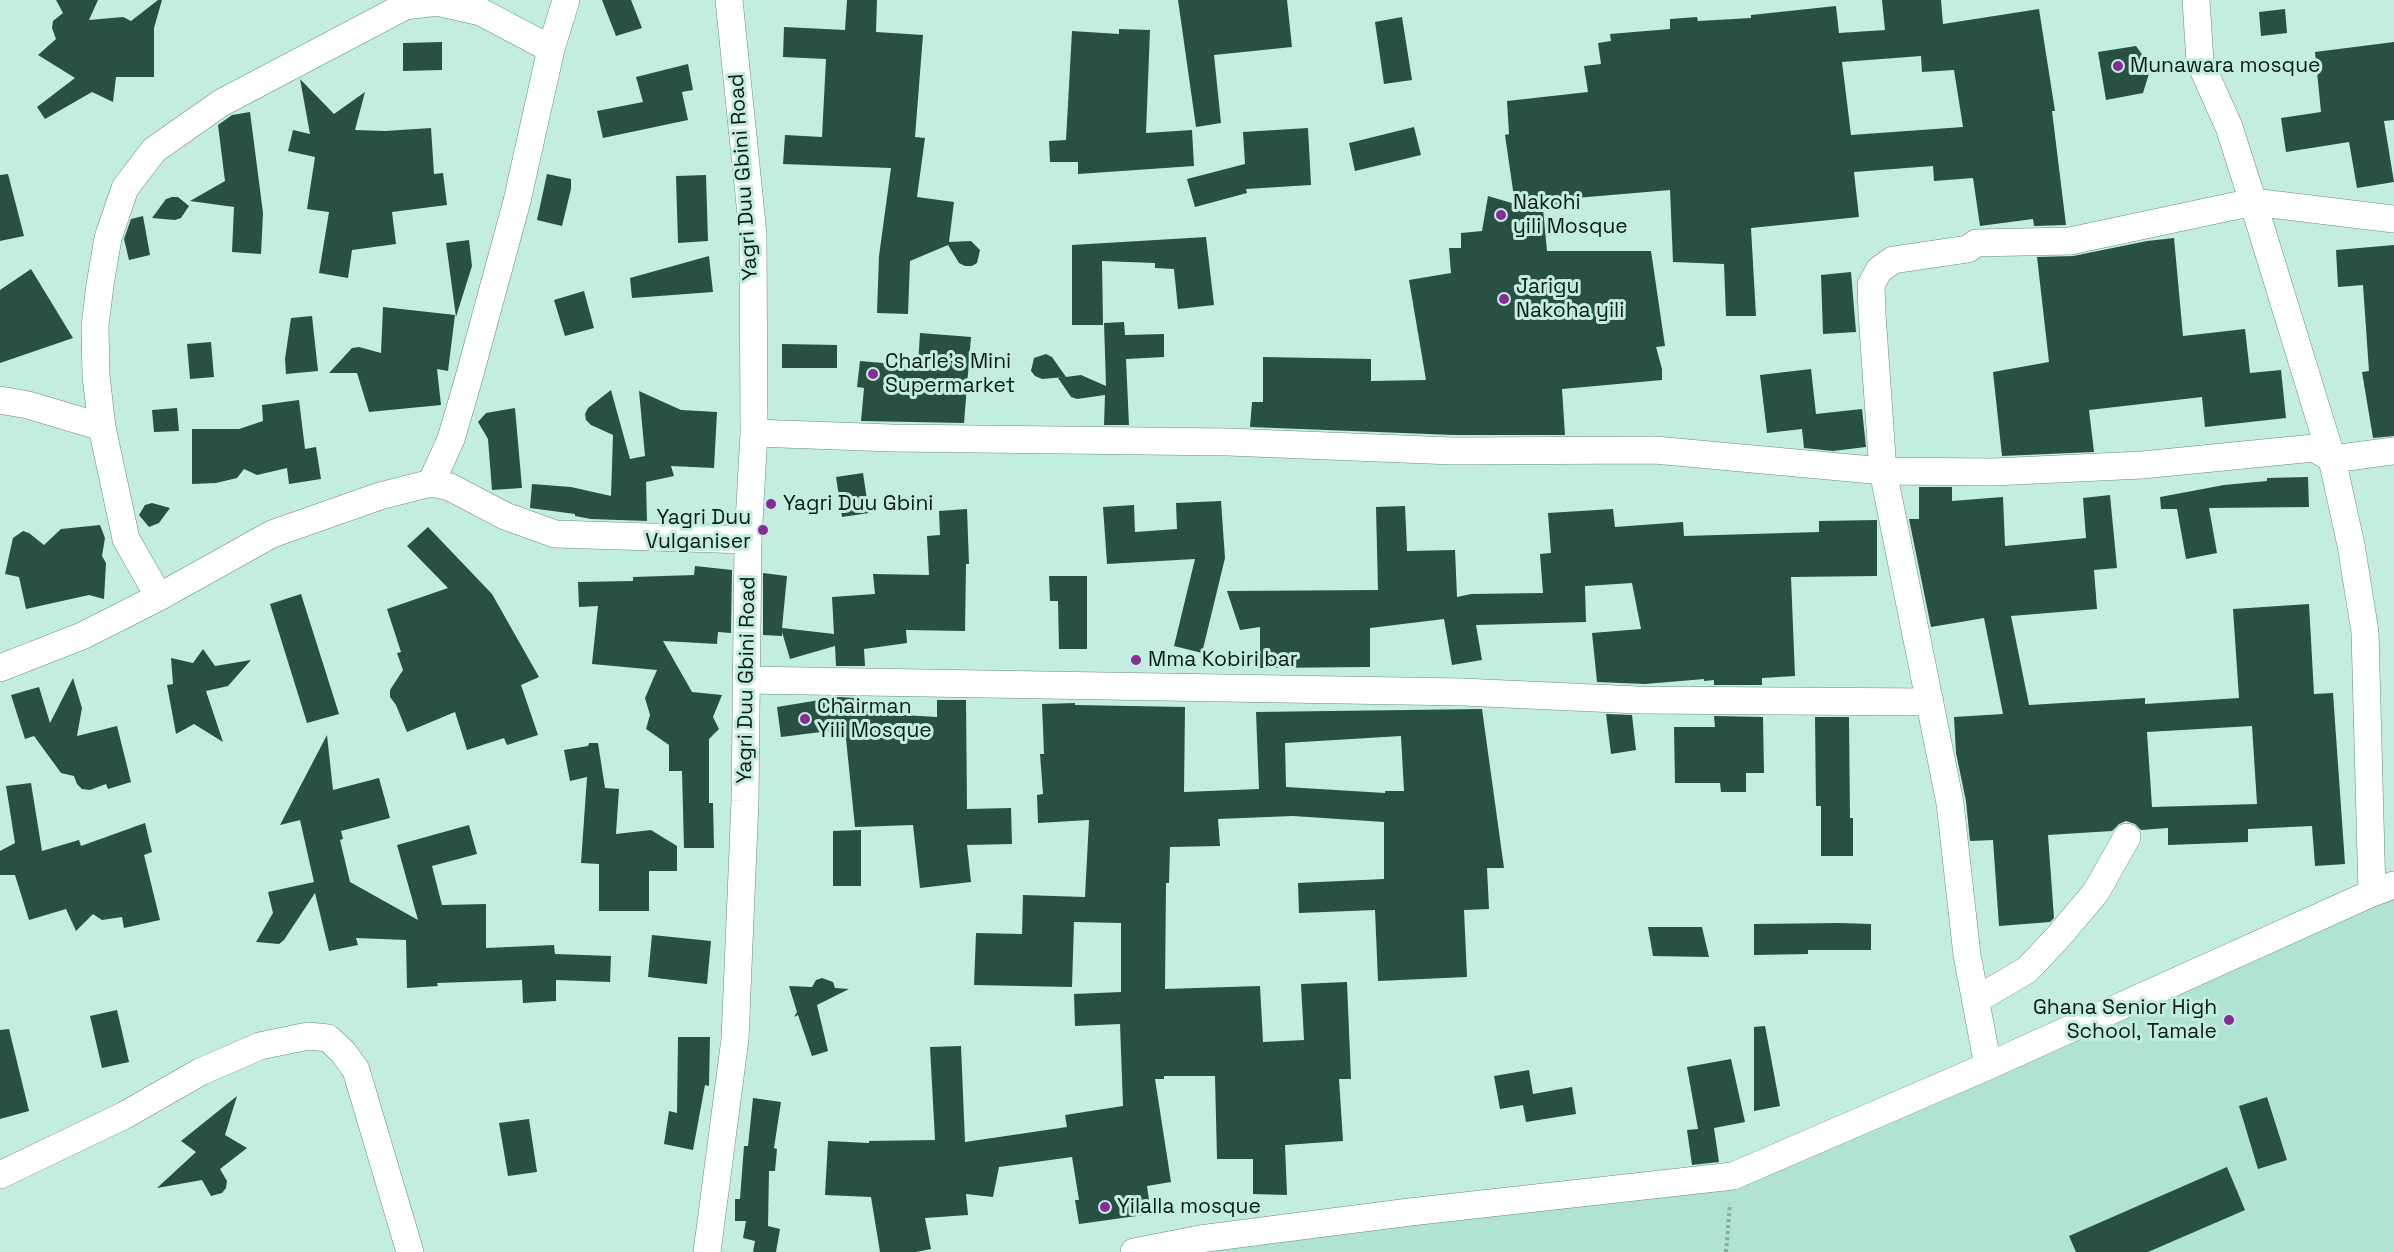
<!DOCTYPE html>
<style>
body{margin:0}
canvas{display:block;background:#c3ede0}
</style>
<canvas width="2394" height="1252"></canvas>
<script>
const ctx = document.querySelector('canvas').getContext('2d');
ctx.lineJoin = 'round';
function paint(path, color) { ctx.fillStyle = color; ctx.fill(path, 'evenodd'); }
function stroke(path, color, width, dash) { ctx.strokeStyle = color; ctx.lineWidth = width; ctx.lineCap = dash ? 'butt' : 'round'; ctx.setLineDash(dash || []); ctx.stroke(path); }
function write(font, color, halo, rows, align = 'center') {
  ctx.font = font + ' "Space Grotesk",sans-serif'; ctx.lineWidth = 6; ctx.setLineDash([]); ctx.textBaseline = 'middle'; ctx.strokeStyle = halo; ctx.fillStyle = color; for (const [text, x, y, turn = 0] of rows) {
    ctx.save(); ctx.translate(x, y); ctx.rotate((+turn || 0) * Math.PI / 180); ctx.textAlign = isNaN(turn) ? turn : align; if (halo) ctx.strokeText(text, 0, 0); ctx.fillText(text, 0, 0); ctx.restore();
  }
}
const built = new Path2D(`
 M 2394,874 L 2394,1252 L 1120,1252 L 1261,1224 L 1733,1165 Z`);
const building = new Path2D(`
 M 56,0 L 98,0 L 89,20 L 123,17 L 131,21 L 158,0 L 162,0 L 154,28 L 154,77 L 116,77 L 113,102 L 92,92 L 45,119 L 37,107 L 75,78 L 38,55 L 56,39 L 52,28 L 53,21 L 63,13 Z
 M 602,0 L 631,0 L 642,28 L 616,36 Z
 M 847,0 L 877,0 L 876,32 L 923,35 L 915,137 L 925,138 L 917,197 L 954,202 L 949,242 L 971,241 L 980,250 L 977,263 L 972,266 L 965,266 L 959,263 L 948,245 L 910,261 L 908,314 L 877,313 L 879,256 L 891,168 L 783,164 L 785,135 L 822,137 L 826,59 L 783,57 L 784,27 L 845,30 Z
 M 1178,0 L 1287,0 L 1292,47 L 1214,55 L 1221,123 L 1196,127 Z
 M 1882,0 L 1941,0 L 1943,24 L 2039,9 L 2055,111 L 2052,111 L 2066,225 L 2034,226 L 2033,219 L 1980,226 L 1973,178 L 1934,181 L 1933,166 L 1854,172 L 1859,217 L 1751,228 L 1756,316 L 1726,316 L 1724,264 L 1673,262 L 1670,190 L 1576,198 L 1577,205 L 1543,209 L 1547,251 L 1651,251 L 1665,346 L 1656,347 L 1662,369 L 1662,380 L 1562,389 L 1565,435 L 1453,435 L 1250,427 L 1252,402 L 1263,402 L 1263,357 L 1371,359 L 1371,381 L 1426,380 L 1409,280 L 1451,273 L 1449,248 L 1461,248 L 1461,233 L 1482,231 L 1488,196 L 1515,204 L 1505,135 L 1509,134 L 1507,101 L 1588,92 L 1584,66 L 1601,64 L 1598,43 L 1611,41 L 1610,34 L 1670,29 L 1670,19 L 1697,17 L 1698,21 L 1751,18 L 1751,15 L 1836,6 L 1839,33 L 1885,30 ZM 1921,56 L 1922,72 L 1954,70 L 1963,127 L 1851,135 L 1842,62 Z
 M 2285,9 L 2287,33 L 2261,36 L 2259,12 Z
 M 1402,17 L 1412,80 L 1384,84 L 1375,22 Z
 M 1119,29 L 1150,30 L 1146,133 L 1192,130 L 1194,166 L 1078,174 L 1078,162 L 1050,162 L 1049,141 L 1066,140 L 1072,31 L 1119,34 Z
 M 442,42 L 442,70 L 403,71 L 403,43 Z
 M 2394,42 L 2394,120 L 2384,121 L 2394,182 L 2357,188 L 2349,142 L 2286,152 L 2281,118 L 2321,112 L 2315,52 Z
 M 2136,46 L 2151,67 L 2143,93 L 2106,100 L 2098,52 Z
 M 688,64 L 693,90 L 682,92 L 688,120 L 603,138 L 597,111 L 643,102 L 636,77 Z
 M 300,79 L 334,114 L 365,92 L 355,130 L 385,131 L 431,128 L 434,174 L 443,173 L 447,205 L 392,212 L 396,244 L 352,250 L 348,278 L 319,273 L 329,212 L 307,209 L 315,157 L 288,151 L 293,130 L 310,134 Z
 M 250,112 L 263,213 L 261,254 L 232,252 L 234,207 L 190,201 L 225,181 L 218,125 L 232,115 Z
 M 1414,127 L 1421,155 L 1355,171 L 1349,143 Z
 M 1308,128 L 1311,185 L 1246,189 L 1247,193 L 1195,207 L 1187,179 L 1245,164 L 1243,132 Z
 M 8,174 L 24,236 L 0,241 L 0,175 Z
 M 547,174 L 571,179 L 571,189 L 562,226 L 537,220 Z
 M 706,175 L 708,241 L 678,243 L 676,176 Z
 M 172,197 L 178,197 L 189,206 L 181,218 L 175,220 L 152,218 L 166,199 Z
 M 143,216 L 150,255 L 129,260 L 124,239 L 131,219 Z
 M 1206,237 L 1214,305 L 1178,309 L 1174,269 L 1155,268 L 1155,263 L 1102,261 L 1103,325 L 1072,325 L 1072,245 Z
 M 2174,238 L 2183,336 L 2245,329 L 2250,373 L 2281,370 L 2286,418 L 2205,427 L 2202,397 L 2089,410 L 2094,452 L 2002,456 L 1993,372 L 2049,362 L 2037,257 L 2073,256 L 2147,241 Z
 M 469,240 L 472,266 L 456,317 L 446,243 Z
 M 2394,245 L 2394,436 L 2373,438 L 2362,372 L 2369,371 L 2363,285 L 2338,287 L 2336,250 Z
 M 709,256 L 713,292 L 632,298 L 630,278 Z
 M 31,269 L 73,338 L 0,363 L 0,290 Z
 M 1851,272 L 1856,332 L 1823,334 L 1821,275 Z
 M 584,291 L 594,328 L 565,336 L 554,300 Z
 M 383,307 L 455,315 L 448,371 L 437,369 L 441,405 L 369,412 L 357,373 L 329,373 L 352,348 L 359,347 L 381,353 Z
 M 312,316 L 318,371 L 286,374 L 285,359 L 291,318 Z
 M 1124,322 L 1125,335 L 1164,334 L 1164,357 L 1126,359 L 1129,425 L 1104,425 L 1105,395 L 1077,399 L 1071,397 L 1058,378 L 1081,375 L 1106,386 L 1104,323 Z
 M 920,333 L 971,337 L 964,423 L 861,421 L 864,388 L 857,387 L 860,361 L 918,366 Z
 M 211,342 L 214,377 L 190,379 L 187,344 Z
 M 782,344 L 837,345 L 837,368 L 782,368 Z
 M 1046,354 L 1052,357 L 1066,377 L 1042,379 L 1035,376 L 1031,371 L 1034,358 Z
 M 1811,369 L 1816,414 L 1862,409 L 1866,447 L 1833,451 L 1804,448 L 1802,429 L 1767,433 L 1760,375 Z
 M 611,390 L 630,459 L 645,456 L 639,391 L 681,410 L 717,412 L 714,468 L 671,466 L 674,476 L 646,482 L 647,521 L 591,519 L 575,516 L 575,514 L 530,508 L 532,484 L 571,487 L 611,496 L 613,435 L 591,425 L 586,420 L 585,414 L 588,408 Z
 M 299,400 L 305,449 L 316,447 L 321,479 L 289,484 L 287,468 L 257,475 L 244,469 L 237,478 L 216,483 L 192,484 L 192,429 L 239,429 L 263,421 L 262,405 Z
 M 177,408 L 179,431 L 154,432 L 152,410 Z
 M 515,408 L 522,488 L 492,490 L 488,439 L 478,422 L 486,413 Z
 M 863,473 L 869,513 L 842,517 L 836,477 Z
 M 2308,477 L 2309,507 L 2209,508 L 2217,553 L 2186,559 L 2177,509 L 2161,509 L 2160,497 L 2224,485 L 2267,481 L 2267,478 Z
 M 1919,487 L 1952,487 L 1952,501 L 2003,497 L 2005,546 L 2086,538 L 2083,498 L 2110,495 L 2117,568 L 2094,570 L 2097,609 L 2011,616 L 2029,705 L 2145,698 L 2145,704 L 2239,698 L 2233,609 L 2309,604 L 2314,694 L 2333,693 L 2345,864 L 2315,866 L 2312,826 L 2248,829 L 2248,842 L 2168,845 L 2168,828 L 2141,830 L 2135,824 L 2126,821 L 2119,824 L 2112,831 L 2048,835 L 2054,918 L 2050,922 L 1999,926 L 1993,840 L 1970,841 L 1966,801 L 1956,753 L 1954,717 L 2003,714 L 1984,618 L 1931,627 L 1909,519 L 1919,519 ZM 2252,726 L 2257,804 L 2152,807 L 2147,732 Z
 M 1221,501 L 1225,558 L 1202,653 L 1174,646 L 1195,559 L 1107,564 L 1103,507 L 1134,505 L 1135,532 L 1177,529 L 1176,503 Z
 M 152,503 L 170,508 L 159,523 L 149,527 L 139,515 L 145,505 Z
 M 1405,506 L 1407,551 L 1455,550 L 1457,597 L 1471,594 L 1543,593 L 1540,554 L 1551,553 L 1548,513 L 1613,509 L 1615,527 L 1683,522 L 1684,536 L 1819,532 L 1819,521 L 1877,520 L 1877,576 L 1791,577 L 1795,676 L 1762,678 L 1762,685 L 1714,685 L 1714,680 L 1704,681 L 1704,679 L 1645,684 L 1597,682 L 1592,633 L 1641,629 L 1632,583 L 1585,586 L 1586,622 L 1476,625 L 1482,660 L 1452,665 L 1444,619 L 1370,628 L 1370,667 L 1260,668 L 1260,627 L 1240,630 L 1227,591 L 1378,590 L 1376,507 Z
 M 967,509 L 969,564 L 966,564 L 965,631 L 906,630 L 907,643 L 864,649 L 865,666 L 836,666 L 835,646 L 790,659 L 782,632 L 782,636 L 763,635 L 763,573 L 787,576 L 782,628 L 834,634 L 832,597 L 875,594 L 873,574 L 929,575 L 927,536 L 940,535 L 939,511 Z
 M 100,525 L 105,538 L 102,556 L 106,563 L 104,599 L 89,595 L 26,609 L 19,577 L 5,574 L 13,538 L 23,531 L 29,533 L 44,545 L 61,529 Z
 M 428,527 L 492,594 L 539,677 L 521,685 L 538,735 L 507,745 L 504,738 L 467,750 L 455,712 L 407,732 L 396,705 L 390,697 L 390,690 L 403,670 L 397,653 L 401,652 L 387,609 L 448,588 L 407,546 Z
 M 695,566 L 732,570 L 731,633 L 718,632 L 717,644 L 663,641 L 692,692 L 722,695 L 713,717 L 719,729 L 709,739 L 709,803 L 713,803 L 714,848 L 684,848 L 682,771 L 669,771 L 669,745 L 646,729 L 650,715 L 645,698 L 657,670 L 592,664 L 598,606 L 579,607 L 578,582 L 633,581 L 633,577 L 694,575 Z
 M 1049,576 L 1087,576 L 1087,649 L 1059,649 L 1058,601 L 1050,601 Z
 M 301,594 L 339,714 L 307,723 L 270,604 Z
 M 203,649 L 215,666 L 251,660 L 228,686 L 206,691 L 223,742 L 194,724 L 176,734 L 167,685 L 173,684 L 171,658 L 193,663 Z
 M 73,678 L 82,708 L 77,736 L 117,726 L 131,782 L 108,789 L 106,784 L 90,790 L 82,789 L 77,784 L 74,776 L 61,773 L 34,736 L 25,739 L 11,695 L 39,687 L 50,723 Z
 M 838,697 L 855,698 L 869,713 L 937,717 L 937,700 L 966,700 L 967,809 L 1011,808 L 1012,844 L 967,845 L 971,882 L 920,888 L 913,825 L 855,827 L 845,729 L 781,737 L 777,707 Z
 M 1075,703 L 1075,705 L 1185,707 L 1184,792 L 1259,789 L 1256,712 L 1482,709 L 1504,868 L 1487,868 L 1489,909 L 1464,910 L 1467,977 L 1378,981 L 1375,910 L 1299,913 L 1298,883 L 1384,879 L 1384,822 L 1293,816 L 1218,819 L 1220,846 L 1170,847 L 1169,883 L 1166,883 L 1165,989 L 1260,986 L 1263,1042 L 1304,1040 L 1301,984 L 1347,982 L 1351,1079 L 1339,1079 L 1343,1141 L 1285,1145 L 1287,1195 L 1253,1194 L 1253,1159 L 1217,1159 L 1215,1076 L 1164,1076 L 1164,1079 L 1155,1079 L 1171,1182 L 1147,1186 L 1151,1214 L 1079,1224 L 1075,1200 L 1079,1200 L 1072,1157 L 999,1167 L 993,1197 L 966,1194 L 968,1215 L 925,1218 L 931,1249 L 916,1252 L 880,1252 L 871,1197 L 825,1195 L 828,1141 L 869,1143 L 869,1141 L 935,1140 L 930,1047 L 961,1046 L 965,1142 L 1067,1127 L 1065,1115 L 1123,1106 L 1120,1024 L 1075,1026 L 1074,994 L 1121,992 L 1121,923 L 1074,922 L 1072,987 L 974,985 L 976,933 L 1022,934 L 1023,895 L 1085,897 L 1089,820 L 1038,823 L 1037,795 L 1043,794 L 1040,754 L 1044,754 L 1042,704 ZM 1401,736 L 1404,791 L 1385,791 L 1385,793 L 1286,787 L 1285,743 Z
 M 1606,714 L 1632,715 L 1636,750 L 1611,754 Z
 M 1714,716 L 1763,717 L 1764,773 L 1746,773 L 1746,792 L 1721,792 L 1720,783 L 1675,783 L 1674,727 L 1715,727 Z
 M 1815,717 L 1849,717 L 1850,818 L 1853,818 L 1853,856 L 1821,856 L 1821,806 L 1816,806 Z
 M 327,735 L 333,790 L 379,778 L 390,818 L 341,831 L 343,839 L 340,840 L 350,882 L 418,920 L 397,845 L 469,825 L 477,854 L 432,866 L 442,905 L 486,904 L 486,948 L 554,945 L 555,954 L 611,956 L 610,982 L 556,980 L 556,1001 L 523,1003 L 522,980 L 437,983 L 438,986 L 407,988 L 406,940 L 356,938 L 358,945 L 329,951 L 315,893 L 284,940 L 279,944 L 256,942 L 273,913 L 268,892 L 314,882 L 300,820 L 280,825 Z
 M 589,743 L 598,743 L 605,788 L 619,789 L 616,834 L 651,830 L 677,846 L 677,871 L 649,871 L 649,911 L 599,911 L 599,864 L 581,863 L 587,777 L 570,781 L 564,750 L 588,746 Z
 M 31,783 L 42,851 L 79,840 L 81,846 L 145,823 L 152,852 L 144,855 L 160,920 L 124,928 L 122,917 L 102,920 L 93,914 L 76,931 L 66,909 L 29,920 L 15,875 L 0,875 L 0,851 L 15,843 L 6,786 Z
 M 861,830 L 861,886 L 833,886 L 833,831 Z
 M 1840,923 L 1871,924 L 1871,950 L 1808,950 L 1808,954 L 1754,955 L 1754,924 Z
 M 1648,927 L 1702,927 L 1709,957 L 1653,956 Z
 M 652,935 L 711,941 L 707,984 L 648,977 Z
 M 822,978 L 833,982 L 835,988 L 849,989 L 817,1005 L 828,1051 L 812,1056 L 798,1015 L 794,1017 L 797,1012 L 789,986 L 812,987 L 816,980 Z
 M 117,1010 L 129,1062 L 102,1068 L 90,1016 Z
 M 1765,1026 L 1780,1106 L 1754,1111 L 1754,1027 Z
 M 9,1029 L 29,1111 L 0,1119 L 0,1030 Z
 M 678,1037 L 710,1037 L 709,1086 L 705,1085 L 693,1150 L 664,1144 L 669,1111 L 677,1113 Z
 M 1731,1059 L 1745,1122 L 1714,1128 L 1719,1162 L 1692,1165 L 1687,1130 L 1698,1129 L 1687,1067 Z
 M 1529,1070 L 1533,1094 L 1572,1087 L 1576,1114 L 1526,1122 L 1523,1105 L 1500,1109 L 1494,1076 Z
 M 237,1096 L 225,1135 L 247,1148 L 220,1169 L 227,1181 L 226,1188 L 222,1193 L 211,1196 L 202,1180 L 157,1188 L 196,1152 L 181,1141 Z
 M 2267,1097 L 2287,1160 L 2258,1169 L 2239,1106 Z
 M 753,1098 L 781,1102 L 774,1148 L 777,1149 L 775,1171 L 769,1171 L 768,1226 L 780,1229 L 776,1252 L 753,1252 L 755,1241 L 743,1238 L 746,1221 L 735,1221 L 735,1199 L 740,1199 L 744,1146 L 748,1146 Z
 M 529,1119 L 537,1172 L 508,1176 L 499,1123 Z
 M 2227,1167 L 2245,1210 L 2148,1252 L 2076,1252 L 2069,1236 Z`);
const path = new Path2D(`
 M 1726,1252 L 1730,1204`);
const street = new Path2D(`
 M 2196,0 L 2200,62 L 2229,127 L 2253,202 L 2332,459 L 2351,545 L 2365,632 L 2372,893
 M 0,400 L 28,405 L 102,427
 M 754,433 L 892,438 L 1228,442 L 1453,451 L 1655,450 L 1883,471 L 1994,472 L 2142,465 L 2314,448 L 2332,459 L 2394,451
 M 431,483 L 451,439 L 468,381 L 517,201 L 551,49 L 566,0
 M 159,597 L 126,539 L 102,427 L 96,376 L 95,326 L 100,285 L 108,238 L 125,188 L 154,150 L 221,103 L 405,6 L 437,2 L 481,12 L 551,49
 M 0,668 L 82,636 L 159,597 L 272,534 L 380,496 L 431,483 L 450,487 L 505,516 L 555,534 L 748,540
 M 746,680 L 1462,692 L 1638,700 L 1930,702
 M 1976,1000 L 2027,970 L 2059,936 L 2096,892 L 2127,837
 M 1988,1066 L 1967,955 L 1950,803 L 1883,471 L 1872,314 L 1871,285 L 1879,270 L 1893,260 L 1968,249 L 1976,243 L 2070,241 L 2253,202 L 2394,219
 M 0,1175 L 125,1115 L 200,1072 L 260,1046 L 308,1036 L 328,1038 L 343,1052 L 356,1070 L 410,1252
 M 707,1252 L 735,1039 L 745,801 L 748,540 L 754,433 L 753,234 L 729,0
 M 1134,1252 L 1200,1239 L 1410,1212 L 1733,1176 L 1988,1066 L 2372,893 L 2394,885`);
const markers = [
 [2118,66,6,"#872c97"],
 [1501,215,6,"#872c97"],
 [1504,299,6,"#872c97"],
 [873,374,6,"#872c97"],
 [771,504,6,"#872c97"],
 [763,530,6,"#872c97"],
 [1136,660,6,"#872c97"],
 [805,719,6,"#872c97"],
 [2229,1020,6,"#872c97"],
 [1105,1207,6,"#872c97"]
];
const poiNames = [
 ["Munawara mosque",2130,66],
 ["Nakohi",1513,203],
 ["yili Mosque",1513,227],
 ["Jarigu",1516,287],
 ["Nakoha yili",1516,311],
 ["Charle's Mini",885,362],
 ["Supermarket",885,386],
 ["Yagri Duu Gbini",783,504],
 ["Yagri Duu",751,518,"right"],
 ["Vulganiser",751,542,"right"],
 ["Mma Kobiri bar",1148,660],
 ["Chairman",817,707],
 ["Yili Mosque",817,731],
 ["Ghana Senior High",2217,1008,"right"],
 ["School, Tamale",2217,1032,"right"],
 ["Yilalla mosque",1117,1207]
];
const streetNames = [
 ["Yagri Duu Gbini Road",744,177,-94],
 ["Yagri Duu Gbini Road",747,680,-89]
];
paint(built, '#b0e3d3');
paint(building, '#295045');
stroke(street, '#658d80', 28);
stroke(path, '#8aaca2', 4, [3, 3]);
stroke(street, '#fff', 27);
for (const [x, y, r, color] of markers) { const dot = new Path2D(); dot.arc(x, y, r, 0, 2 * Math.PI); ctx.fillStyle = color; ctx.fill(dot); stroke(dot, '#c3ede0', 2); }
write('21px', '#0a1a16', '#c3ede0', poiNames, 'left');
write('21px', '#0a1a16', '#c3ede0', streetNames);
</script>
